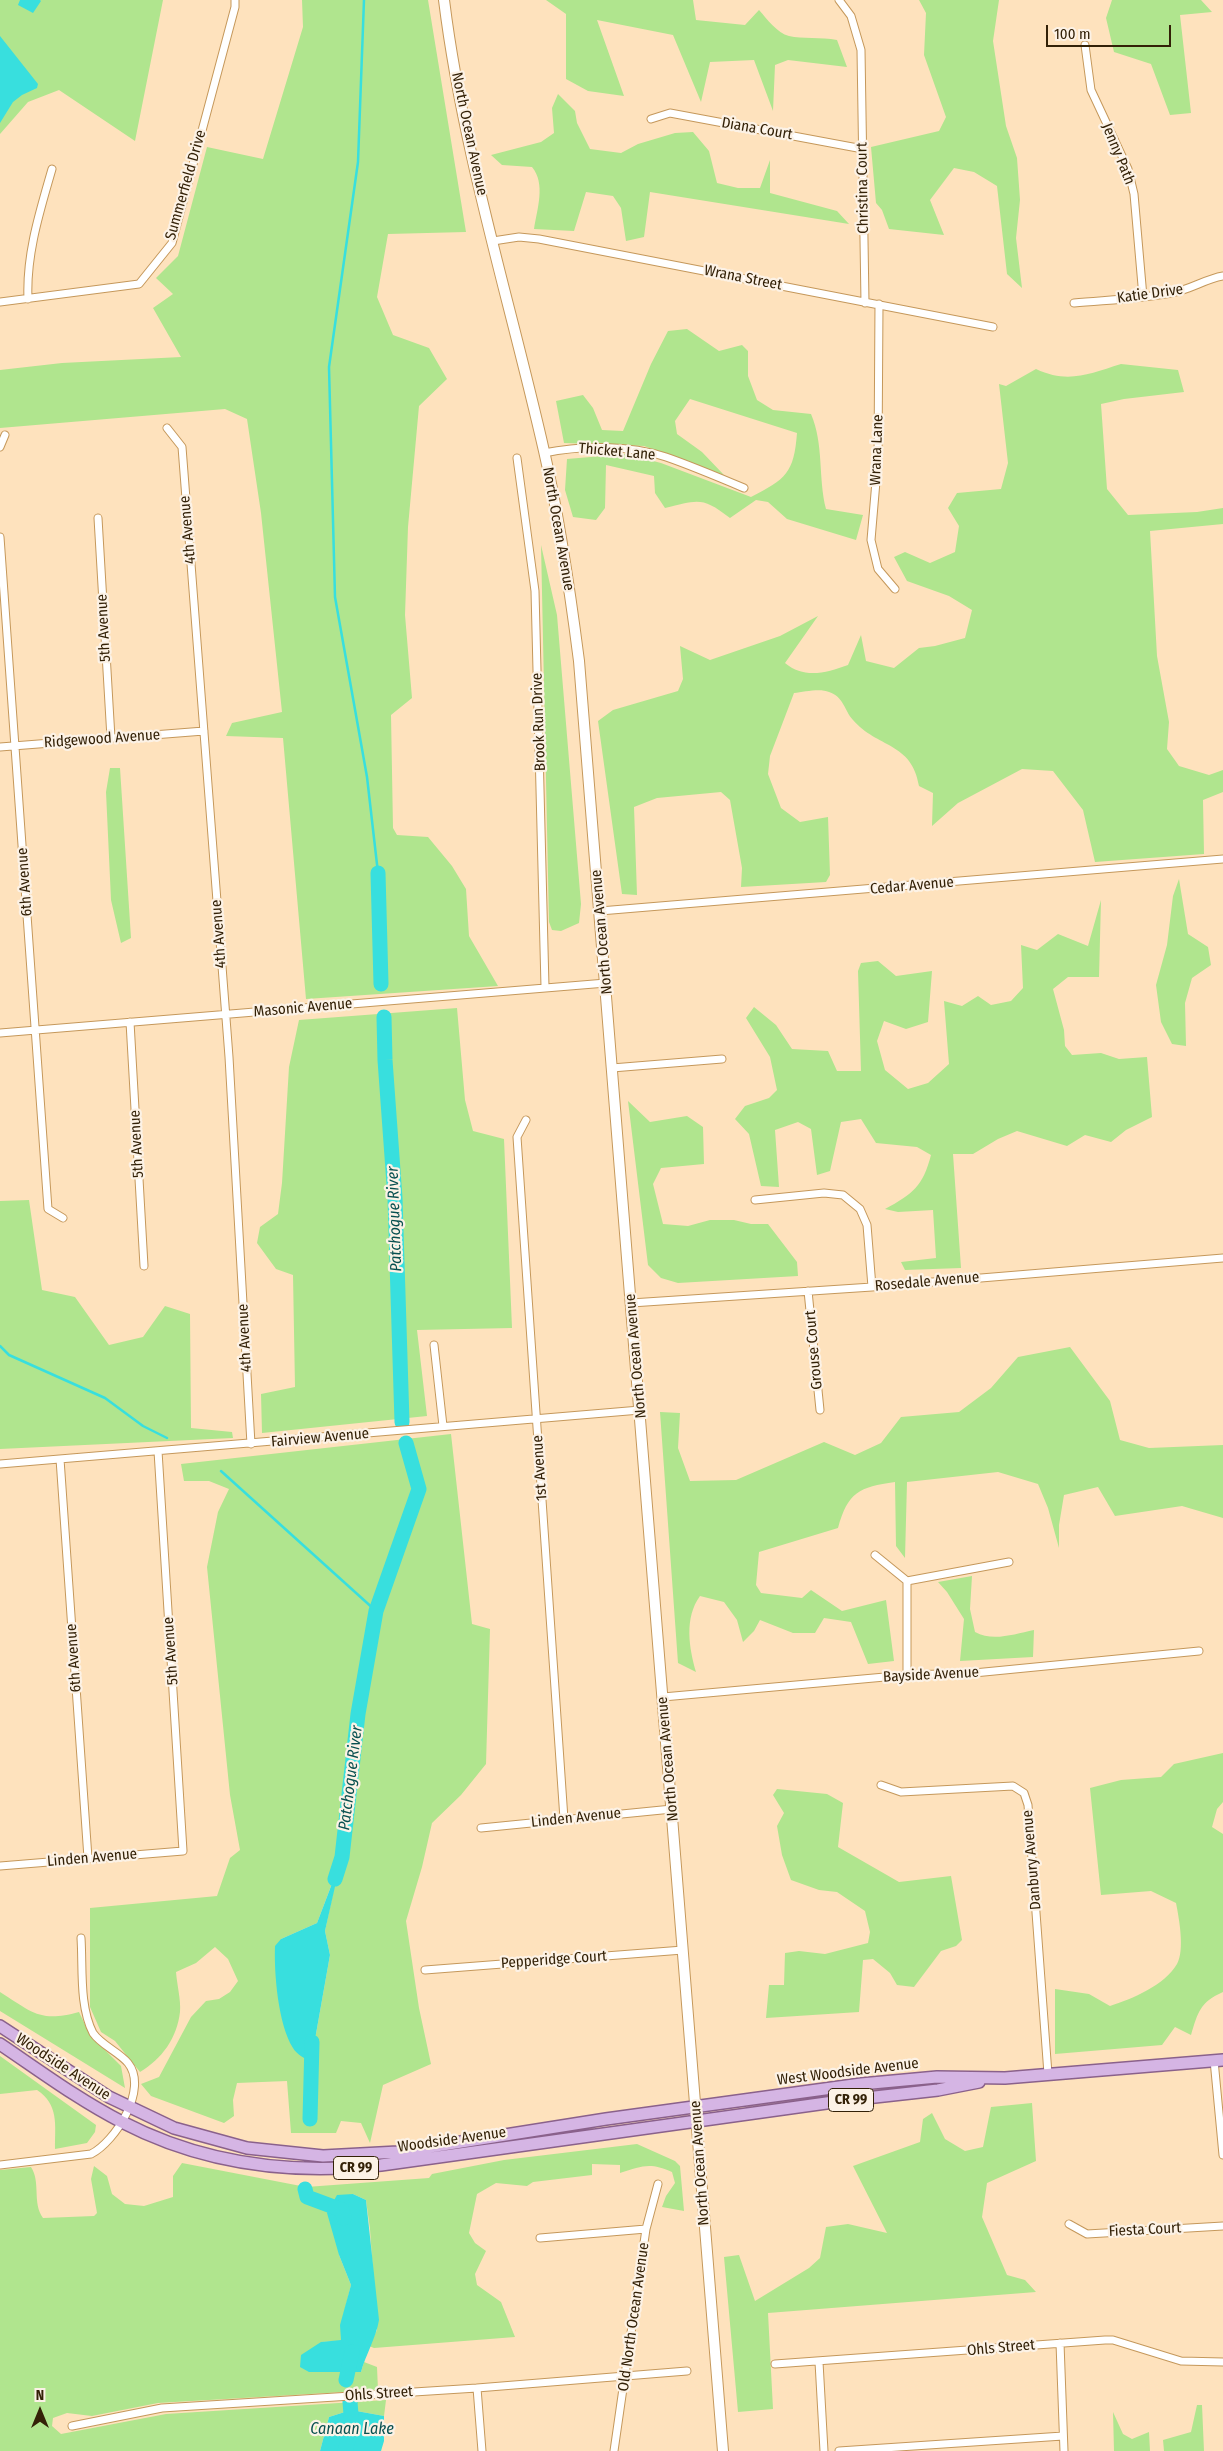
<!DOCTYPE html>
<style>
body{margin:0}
#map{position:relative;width:1223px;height:2451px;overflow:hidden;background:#fee2bd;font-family:"Fira Sans Condensed",sans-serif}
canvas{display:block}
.north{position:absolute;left:15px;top:2386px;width:50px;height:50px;-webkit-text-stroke:4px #fcf2e6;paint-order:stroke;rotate:0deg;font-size:14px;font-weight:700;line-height:20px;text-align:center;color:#332107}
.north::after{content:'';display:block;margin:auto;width:18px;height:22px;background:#332107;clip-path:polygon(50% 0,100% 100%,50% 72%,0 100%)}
.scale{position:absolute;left:1046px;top:25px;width:125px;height:22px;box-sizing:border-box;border:2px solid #332107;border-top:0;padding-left:6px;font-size:15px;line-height:18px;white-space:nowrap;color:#332107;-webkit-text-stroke:4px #fcf2e6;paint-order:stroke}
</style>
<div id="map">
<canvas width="1223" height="2451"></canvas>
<div class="north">N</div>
<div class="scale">100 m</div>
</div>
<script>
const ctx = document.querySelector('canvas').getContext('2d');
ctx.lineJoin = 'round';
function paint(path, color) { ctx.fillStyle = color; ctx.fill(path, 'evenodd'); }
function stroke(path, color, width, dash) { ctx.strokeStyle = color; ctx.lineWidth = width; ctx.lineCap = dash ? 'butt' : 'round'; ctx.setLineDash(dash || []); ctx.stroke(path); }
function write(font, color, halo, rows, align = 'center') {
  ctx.font = font + ' "Fira Sans Condensed",sans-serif'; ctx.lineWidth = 4.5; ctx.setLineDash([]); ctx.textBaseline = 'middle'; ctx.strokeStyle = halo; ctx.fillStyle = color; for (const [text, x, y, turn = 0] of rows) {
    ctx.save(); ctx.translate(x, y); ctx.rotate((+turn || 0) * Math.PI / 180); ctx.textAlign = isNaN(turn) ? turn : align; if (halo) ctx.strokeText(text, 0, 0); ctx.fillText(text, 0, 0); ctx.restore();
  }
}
const green = new Path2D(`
 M 0,0 L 163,0 L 135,141 L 59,90 L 28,102 L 0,134 Z
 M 302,0 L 428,0 L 466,232 L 388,234 L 377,297 L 393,335 L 429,348 L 447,379 L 419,406 L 408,527 L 405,615 L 412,698 L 391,715 L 393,828 L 397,835 L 428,837 L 452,866 L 466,889 L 469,936 L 498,986 L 306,999 L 283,738 L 226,736 L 232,723 L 282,712 L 261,513 L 247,419 L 225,409 L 0,428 L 0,370 L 62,363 L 181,357 L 153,308 L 173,294 L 156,278 L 178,256 L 207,147 L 263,159 L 303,27 Z
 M 546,0 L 693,0 L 696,20 L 745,25 L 759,10 C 767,19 777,33 789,36 C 802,39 821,37 837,40 L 847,67 L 788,60 L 775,65 L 773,111 L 754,60 L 710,62 L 701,102 L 673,35 L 597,20 L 624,96 L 588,91 L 566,79 L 566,14 Z
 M 919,0 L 999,0 L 993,41 L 1006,126 L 1017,158 L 1020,200 L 1016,238 L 1022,288 L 1007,274 L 997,186 L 974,172 L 954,168 L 930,200 L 944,235 L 889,229 L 882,210 L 876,203 L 871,147 L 939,131 L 946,117 L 924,55 L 926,13 Z
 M 1112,0 L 1201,0 L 1212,12 L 1180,15 L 1191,113 L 1170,115 L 1151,64 L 1114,52 L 1106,18 Z
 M 558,94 L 575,111 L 577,123 L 590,149 L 621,153 L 638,144 L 675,133 L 693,132 L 709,151 L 717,183 L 738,188 L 760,188 L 770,160 L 770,193 L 837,211 L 849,224 L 650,192 L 644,237 L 626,241 L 621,208 L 613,196 L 586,192 L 574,231 L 534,229 C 537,209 546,184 532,167 L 502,165 L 491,155 L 541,142 L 554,133 L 552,108 Z
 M 687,329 L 719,351 L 742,345 L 748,351 L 748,376 L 757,400 L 773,410 L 811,414 C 824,444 818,478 826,509 L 863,515 L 856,540 L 787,519 L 768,502 L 756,500 L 730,518 C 702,496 698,500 665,508 L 655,493 L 654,476 L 606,465 L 605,508 L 596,520 L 573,517 L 565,490 L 567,459 L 626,454 L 661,463 L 751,497 C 786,479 794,473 797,433 L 690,399 L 675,421 L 677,434 L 702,452 L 724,475 L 644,446 L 564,443 L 556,401 L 583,395 L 593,408 L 602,430 L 623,431 L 651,364 L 668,331 Z
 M 1121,364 L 1178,370 L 1184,392 L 1124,399 L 1101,404 L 1107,489 L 1128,515 L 1197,512 L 1223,508 L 1223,524 L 1150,531 L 1157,656 L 1169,722 L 1167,749 L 1179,766 L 1209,775 L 1223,770 L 1223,792 L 1203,800 L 1204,854 L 1095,862 L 1083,810 L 1053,771 L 1022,769 L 958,803 L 932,826 L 933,793 L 919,786 C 912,742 877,748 853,720 C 844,710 844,697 829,692 C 820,688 804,692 794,693 L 770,756 L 768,774 L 781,808 L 800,822 L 828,817 L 830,875 L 826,882 L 741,887 L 742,868 L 730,800 L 721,792 L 657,798 L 634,807 L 637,895 L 622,894 L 598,721 L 613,710 L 678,691 L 683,679 L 680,646 L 710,660 L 780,636 L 818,616 L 785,663 C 804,679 826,673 848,665 L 861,635 L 866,661 L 894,668 L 919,648 L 935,646 L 965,638 L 972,610 L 949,596 L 907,581 L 894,557 L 905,552 L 930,563 L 955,552 L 959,526 L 948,508 L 957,493 L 1001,489 L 1008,463 L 999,384 L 1006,386 L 1036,369 C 1068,384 1089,374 1121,364 Z
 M 541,545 L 557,615 L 581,904 L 579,923 L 561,931 L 552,930 L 549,922 Z
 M 110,768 L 120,768 L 131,938 L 121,943 L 111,900 L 106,792 Z
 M 1179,879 L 1188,934 L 1208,947 L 1211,965 L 1192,978 L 1185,1003 L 1186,1046 L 1172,1044 L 1161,1022 L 1156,985 L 1167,945 L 1173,896 Z
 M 1101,900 L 1099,977 L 1068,977 L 1053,989 L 1064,1030 L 1065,1046 L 1072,1055 L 1101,1053 L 1119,1059 L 1147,1057 L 1152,1117 L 1126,1130 L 1111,1142 L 1085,1135 L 1067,1146 L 1017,1131 L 998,1139 L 973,1154 L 953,1154 L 961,1268 L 905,1270 L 901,1262 L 936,1258 L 933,1210 L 898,1212 L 885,1209 C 913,1194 923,1186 931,1155 L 917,1147 L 876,1143 L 861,1119 L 841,1122 L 830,1171 L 817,1175 L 811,1129 L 798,1122 L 775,1130 L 779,1187 L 761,1186 L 749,1134 L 735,1119 L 745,1106 L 769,1098 L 777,1090 L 770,1057 L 746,1018 L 754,1007 L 776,1025 L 792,1049 L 828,1051 L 837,1071 L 861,1071 L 858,971 L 861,963 L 878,961 L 896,976 L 932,971 L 928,1022 L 906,1029 L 884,1021 L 877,1041 L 885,1070 L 908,1089 L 928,1083 L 949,1064 L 944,1001 L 962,1006 L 978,996 L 991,1005 L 1011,1001 L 1023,988 L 1021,945 L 1037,950 L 1058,934 L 1088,946 Z
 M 457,1008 L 465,1100 L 473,1131 L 504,1139 L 512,1328 L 417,1330 L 427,1416 L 262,1433 L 261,1394 L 295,1387 L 293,1275 L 276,1269 L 257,1243 L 260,1227 L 278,1214 L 282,1183 L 289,1067 L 299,1020 Z
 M 628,1101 L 650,1122 L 687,1116 L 703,1127 L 704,1164 L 661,1168 L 653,1184 L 663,1224 L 688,1226 L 710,1220 L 734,1220 L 751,1224 L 768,1224 L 797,1262 L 798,1276 L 678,1283 L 661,1278 L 648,1265 Z
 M 29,1200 L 42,1290 L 75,1297 L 109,1345 L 143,1337 L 165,1306 L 190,1314 L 191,1428 L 232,1432 L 233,1438 L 0,1449 L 0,1201 Z
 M 1070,1347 L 1110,1401 L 1120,1440 L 1149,1448 L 1223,1445 L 1223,1518 L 1182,1506 L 1115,1516 L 1098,1487 L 1064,1495 L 1059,1525 L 1059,1548 L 1048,1508 L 1038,1484 L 998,1472 L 907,1482 L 905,1558 L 896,1546 L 895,1482 C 859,1487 848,1492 838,1528 L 759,1552 L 756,1585 L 761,1593 L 802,1598 L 811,1590 L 842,1611 L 886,1600 L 894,1661 L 868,1664 L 851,1622 L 824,1618 L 815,1633 L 793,1633 L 760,1620 L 754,1631 L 743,1642 L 737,1620 L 724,1602 L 700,1596 C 684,1618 689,1648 696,1672 L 678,1663 L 660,1412 L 680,1413 L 678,1448 L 690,1481 L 736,1480 L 824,1442 L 855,1455 L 881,1443 L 901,1417 L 959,1412 L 991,1388 L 1018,1357 Z
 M 451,1434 L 472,1624 L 490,1629 L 486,1764 L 461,1795 L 432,1823 L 422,1867 L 406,1921 L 419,2008 L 431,2064 L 383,2085 L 370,2143 L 361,2123 L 341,2121 L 336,2133 L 291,2133 L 287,2081 L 237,2083 L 233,2100 L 234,2116 L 224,2123 L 151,2096 L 141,2084 L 159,2077 L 191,2017 L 206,2001 L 219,1999 L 230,1992 L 238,1981 L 228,1959 L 215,1947 L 196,1963 L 176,1972 C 177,1985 181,2000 180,2012 C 177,2038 162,2059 140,2072 L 115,2041 L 101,2032 L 90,2007 L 90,1908 L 217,1896 L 230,1858 L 240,1850 L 230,1795 L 207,1567 L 218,1512 L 229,1489 L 209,1481 L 184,1481 L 181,1464 ZM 339,1865 L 325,1931 L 330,1955 L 311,2062 L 281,1939 L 317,1923 Z
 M 972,1576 L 970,1609 L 975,1632 C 993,1642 1014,1634 1034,1630 L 1033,1657 L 960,1661 L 964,1619 L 947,1592 L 938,1582 Z
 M 1223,1753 L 1223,1802 L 1217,1809 L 1212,1827 L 1223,1834 L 1223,1992 C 1200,2002 1198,2012 1191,2035 L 1175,2027 L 1162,2045 L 1055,2054 L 1055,1989 L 1089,1994 L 1110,2006 C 1132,1999 1165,1985 1177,1964 C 1185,1950 1179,1918 1176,1903 L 1151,1891 L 1101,1895 L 1090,1788 L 1121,1780 L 1161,1777 L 1174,1764 Z
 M 777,1789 L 827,1794 L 843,1803 L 838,1847 L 899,1882 L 951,1876 L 962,1940 L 956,1946 L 941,1951 L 914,1987 L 897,1985 L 890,1973 L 873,1959 L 863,1960 L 859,2012 L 766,2018 L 769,1985 L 784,1985 L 785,1953 L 799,1951 L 825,1954 L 868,1943 L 870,1932 L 865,1911 L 837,1892 L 819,1890 L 791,1880 L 782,1855 L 777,1826 L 784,1813 L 773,1795 Z
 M 0,1992 C 32,2012 40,2023 79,2012 L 90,2035 L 121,2066 L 125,2088 L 0,2011 Z
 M 0,2056 L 96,2125 L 95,2132 L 87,2143 L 55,2149 C 55,2124 59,2105 37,2090 L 0,2094 Z
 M 1032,2103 L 1036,2161 L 987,2183 L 982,2217 L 1007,2275 L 1025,2280 L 1036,2292 L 768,2313 L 773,2409 L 738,2412 L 724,2257 L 739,2255 L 755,2301 L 809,2268 L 820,2258 L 826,2227 L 848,2224 L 887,2233 L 853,2166 L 920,2142 L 923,2119 L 932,2113 L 945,2139 L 965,2151 L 983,2147 L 991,2107 Z
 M 637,2144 L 675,2161 L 680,2166 L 684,2211 L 662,2207 L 666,2196 L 675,2183 L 672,2172 C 650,2162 642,2166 620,2173 L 620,2165 L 592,2164 L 592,2175 L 533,2182 L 527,2186 L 496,2183 L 477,2194 L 469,2233 L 475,2243 L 486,2251 L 475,2274 L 477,2285 L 501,2302 L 515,2337 L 374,2348 L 369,2346 L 377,2330 L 370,2229 L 366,2200 L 353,2194 L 339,2255 L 351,2285 L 341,2325 L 341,2341 L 321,2342 L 361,2372 L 364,2362 L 377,2367 L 378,2390 L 158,2403 L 92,2416 L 67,2413 L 53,2418 L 52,2426 L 61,2434 L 166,2414 L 386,2400 L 384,2416 L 351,2410 L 329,2417 L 320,2451 L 0,2451 L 0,2170 L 31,2167 C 41,2182 32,2203 43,2218 L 94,2216 L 97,2213 L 91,2179 L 94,2166 L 107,2176 L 112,2194 L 125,2204 L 144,2206 L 173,2197 L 173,2176 L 182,2163 L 306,2187 L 429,2178 L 432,2174 L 504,2160 Z
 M 1197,2405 L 1202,2405 L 1204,2451 L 1164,2451 L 1163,2440 L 1191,2432 Z
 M 1113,2412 L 1123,2434 L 1132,2439 L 1149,2432 L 1150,2451 L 1114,2451 Z`);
const water = new Path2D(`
 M 20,0 L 40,0 L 41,1 L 33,13 L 18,5 Z
 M 0,36 L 38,84 L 37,88 L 22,95 L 13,102 L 0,123 Z
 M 341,1860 L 325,1931 L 330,1955 L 311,2062 C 305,2058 297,2055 293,2048 C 278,2024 274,1973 275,1946 L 281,1939 L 317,1923 Z
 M 353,2194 L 366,2200 L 379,2320 C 376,2338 366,2354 361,2372 L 309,2372 L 300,2367 L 301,2355 L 321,2342 L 341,2340 L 340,2325 L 351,2285 L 339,2255 L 327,2213 L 337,2195 Z
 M 351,2410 L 384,2416 L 384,2441 L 381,2451 L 320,2451 L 329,2417 Z`);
const stream = new Path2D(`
 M 364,0 L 358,162 L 329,367 L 335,597 L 367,777 L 378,873
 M 0,1346 L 9,1355 L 105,1398 L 143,1426 L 167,1438
 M 221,1471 L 376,1611`);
const river = new Path2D(`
 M 378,873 L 381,984
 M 384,1017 L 385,1060 L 395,1198 L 402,1422
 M 335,1879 L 342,1857 L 358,1714 L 376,1611 L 419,1489 L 406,1443
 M 310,2119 L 312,2042
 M 305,2189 L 307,2197 L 342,2210 L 344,2218
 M 346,2380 L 352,2352
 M 345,2451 L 352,2427 L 350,2402`);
const minor = new Path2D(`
 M 839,0 L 851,16 L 861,50 L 865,303
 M 1085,45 L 1091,90 L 1128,169 L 1134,194 L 1143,297
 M 651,119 L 670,113 L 863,149
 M 493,241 L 519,237 L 539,239 L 993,327
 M 28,299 C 26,254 40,211 52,169
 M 0,302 L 139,284 L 172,243 L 235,7 L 235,0
 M 1074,303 C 1106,300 1140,299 1171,293 C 1190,290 1205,279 1223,276
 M 879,304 L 878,458 L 871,540 L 878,569 L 895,589
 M 167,428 L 182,447 L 229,1057 L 251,1444
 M 0,447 L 5,435
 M 544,453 C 582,445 629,445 666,457 C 692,466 718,477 744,488
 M 517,458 L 535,591 L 545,987
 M 98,518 L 111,738
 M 0,537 L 48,1209 L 63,1218
 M 0,747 L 204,731
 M 600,911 L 1223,859
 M 130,1022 L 144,1266
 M 0,1033 L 606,983
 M 612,1068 L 722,1059
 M 526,1120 L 517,1137 L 564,1819
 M 755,1200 L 824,1193 L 843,1195 L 860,1209 L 867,1225 L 872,1287
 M 808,1291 L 820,1410
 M 631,1303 L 872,1287 L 1223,1258
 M 434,1345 L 443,1426
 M 60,1459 L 88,1858
 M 0,1464 L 640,1410
 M 875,1555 L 907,1581
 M 907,1581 L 1009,1562
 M 907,1581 L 907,1675
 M 663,1697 L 907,1675 L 974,1673 L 1199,1651
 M 881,1785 L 901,1792 L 1013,1786 L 1024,1793 L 1028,1805 L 1048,2074
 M 481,1828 L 672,1809
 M 0,1866 L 183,1851 L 158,1451
 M 425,1970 L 683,1950
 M 1214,2060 L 1223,2155
 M 0,2165 L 91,2154 C 115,2142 149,2089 128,2063 C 119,2052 101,2045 93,2033 C 79,2006 83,1967 81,1938
 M 1069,2224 L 1087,2234 L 1223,2226
 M 540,2238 L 646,2229
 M 1060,2343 L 1064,2451
 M 819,2362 L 824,2451
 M 775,2364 L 1105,2340 L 1113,2340 L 1181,2361 L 1223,2362
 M 477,2388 L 482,2451
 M 72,2426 L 162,2408 L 477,2388 L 687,2371
 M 614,2451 L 646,2229 L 658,2184
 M 839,2451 L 1063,2436`);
const secondary = new Path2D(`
 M 444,0 C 463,153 510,301 544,451 C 560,520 570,591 579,661 L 723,2451`);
const primary = new Path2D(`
 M 0,2026 L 109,2097 L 174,2128 L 247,2148 L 323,2156 L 398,2152 L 606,2119 L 861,2084 L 937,2077 L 1005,2078 L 1223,2060
 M 0,2044 C 40,2071 79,2100 122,2122 C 203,2164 292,2175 381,2165 L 848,2100 L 938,2090 L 979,2082`);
const shields = [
 [851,2100,45],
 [356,2168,45]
];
const shieldNames = [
 ["CR 99",851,2100],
 ["CR 99",356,2168]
];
const streetNames = [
 ["Diana Court",757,129,10],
 ["North Ocean Avenue",469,134,78],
 ["Jenny Path",1118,154,68],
 ["Summerfield Drive",186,185,-74],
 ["Christina Court",863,188,-91],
 ["Wrana Street",743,278,11],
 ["Katie Drive",1150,294,-8],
 ["Wrana Lane",877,450,-88],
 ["Thicket Lane",617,452,5],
 ["North Ocean Avenue",558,529,80],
 ["4th Avenue",188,530,-95],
 ["5th Avenue",104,628,-93],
 ["Brook Run Drive",539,722,-92],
 ["Ridgewood Avenue",102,739,-4],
 ["6th Avenue",25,882,-94],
 ["Cedar Avenue",912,886,-5],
 ["North Ocean Avenue",602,932,-95],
 ["4th Avenue",219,934,-94],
 ["Masonic Avenue",303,1008,-5],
 ["5th Avenue",137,1144,-93],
 ["Rosedale Avenue",927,1282,-5],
 ["4th Avenue",245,1338,-93],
 ["Grouse Court",814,1350,-95],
 ["North Ocean Avenue",636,1356,-95],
 ["Fairview Avenue",320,1438,-5],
 ["1st Avenue",540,1468,-94],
 ["5th Avenue",171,1651,-94],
 ["6th Avenue",74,1658,-94],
 ["Bayside Avenue",931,1675,-3],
 ["North Ocean Avenue",668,1759,-95],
 ["Linden Avenue",576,1818,-6],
 ["Linden Avenue",92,1858,-5],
 ["Danbury Avenue",1032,1860,-95],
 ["Pepperidge Court",554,1960,-4],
 ["Woodside Avenue",63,2067,33],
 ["West Woodside Avenue",848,2072,-7],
 ["Woodside Avenue",452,2140,-8],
 ["North Ocean Avenue",700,2163,-94],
 ["Fiesta Court",1145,2230,-3],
 ["Old North Ocean Avenue",634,2317,-82],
 ["Ohls Street",1001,2348,-5],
 ["Ohls Street",379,2394,-4]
];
const waterNames = [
 ["Patchogue River",395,1219,-92],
 ["Patchogue River",351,1778,-83],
 ["Canaan Lake",352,2430]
];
paint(green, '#b0e58e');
paint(water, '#38dfde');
stroke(stream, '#38dfde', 2.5);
stroke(river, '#38dfde', 15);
stroke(minor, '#c5985b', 9);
stroke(secondary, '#c5985b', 12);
stroke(primary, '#8a618b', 14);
stroke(minor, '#fff', 7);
stroke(secondary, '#fff', 10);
stroke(primary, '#d5b5e4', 11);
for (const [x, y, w] of shields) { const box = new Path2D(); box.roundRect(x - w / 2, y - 11.5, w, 23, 4); ctx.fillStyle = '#fcf2e6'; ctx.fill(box); stroke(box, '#332107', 1); }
write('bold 14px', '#332107', null, shieldNames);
write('15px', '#332107', '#fcf2e6', streetNames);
write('italic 16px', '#085050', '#fcf2e6', waterNames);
</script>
